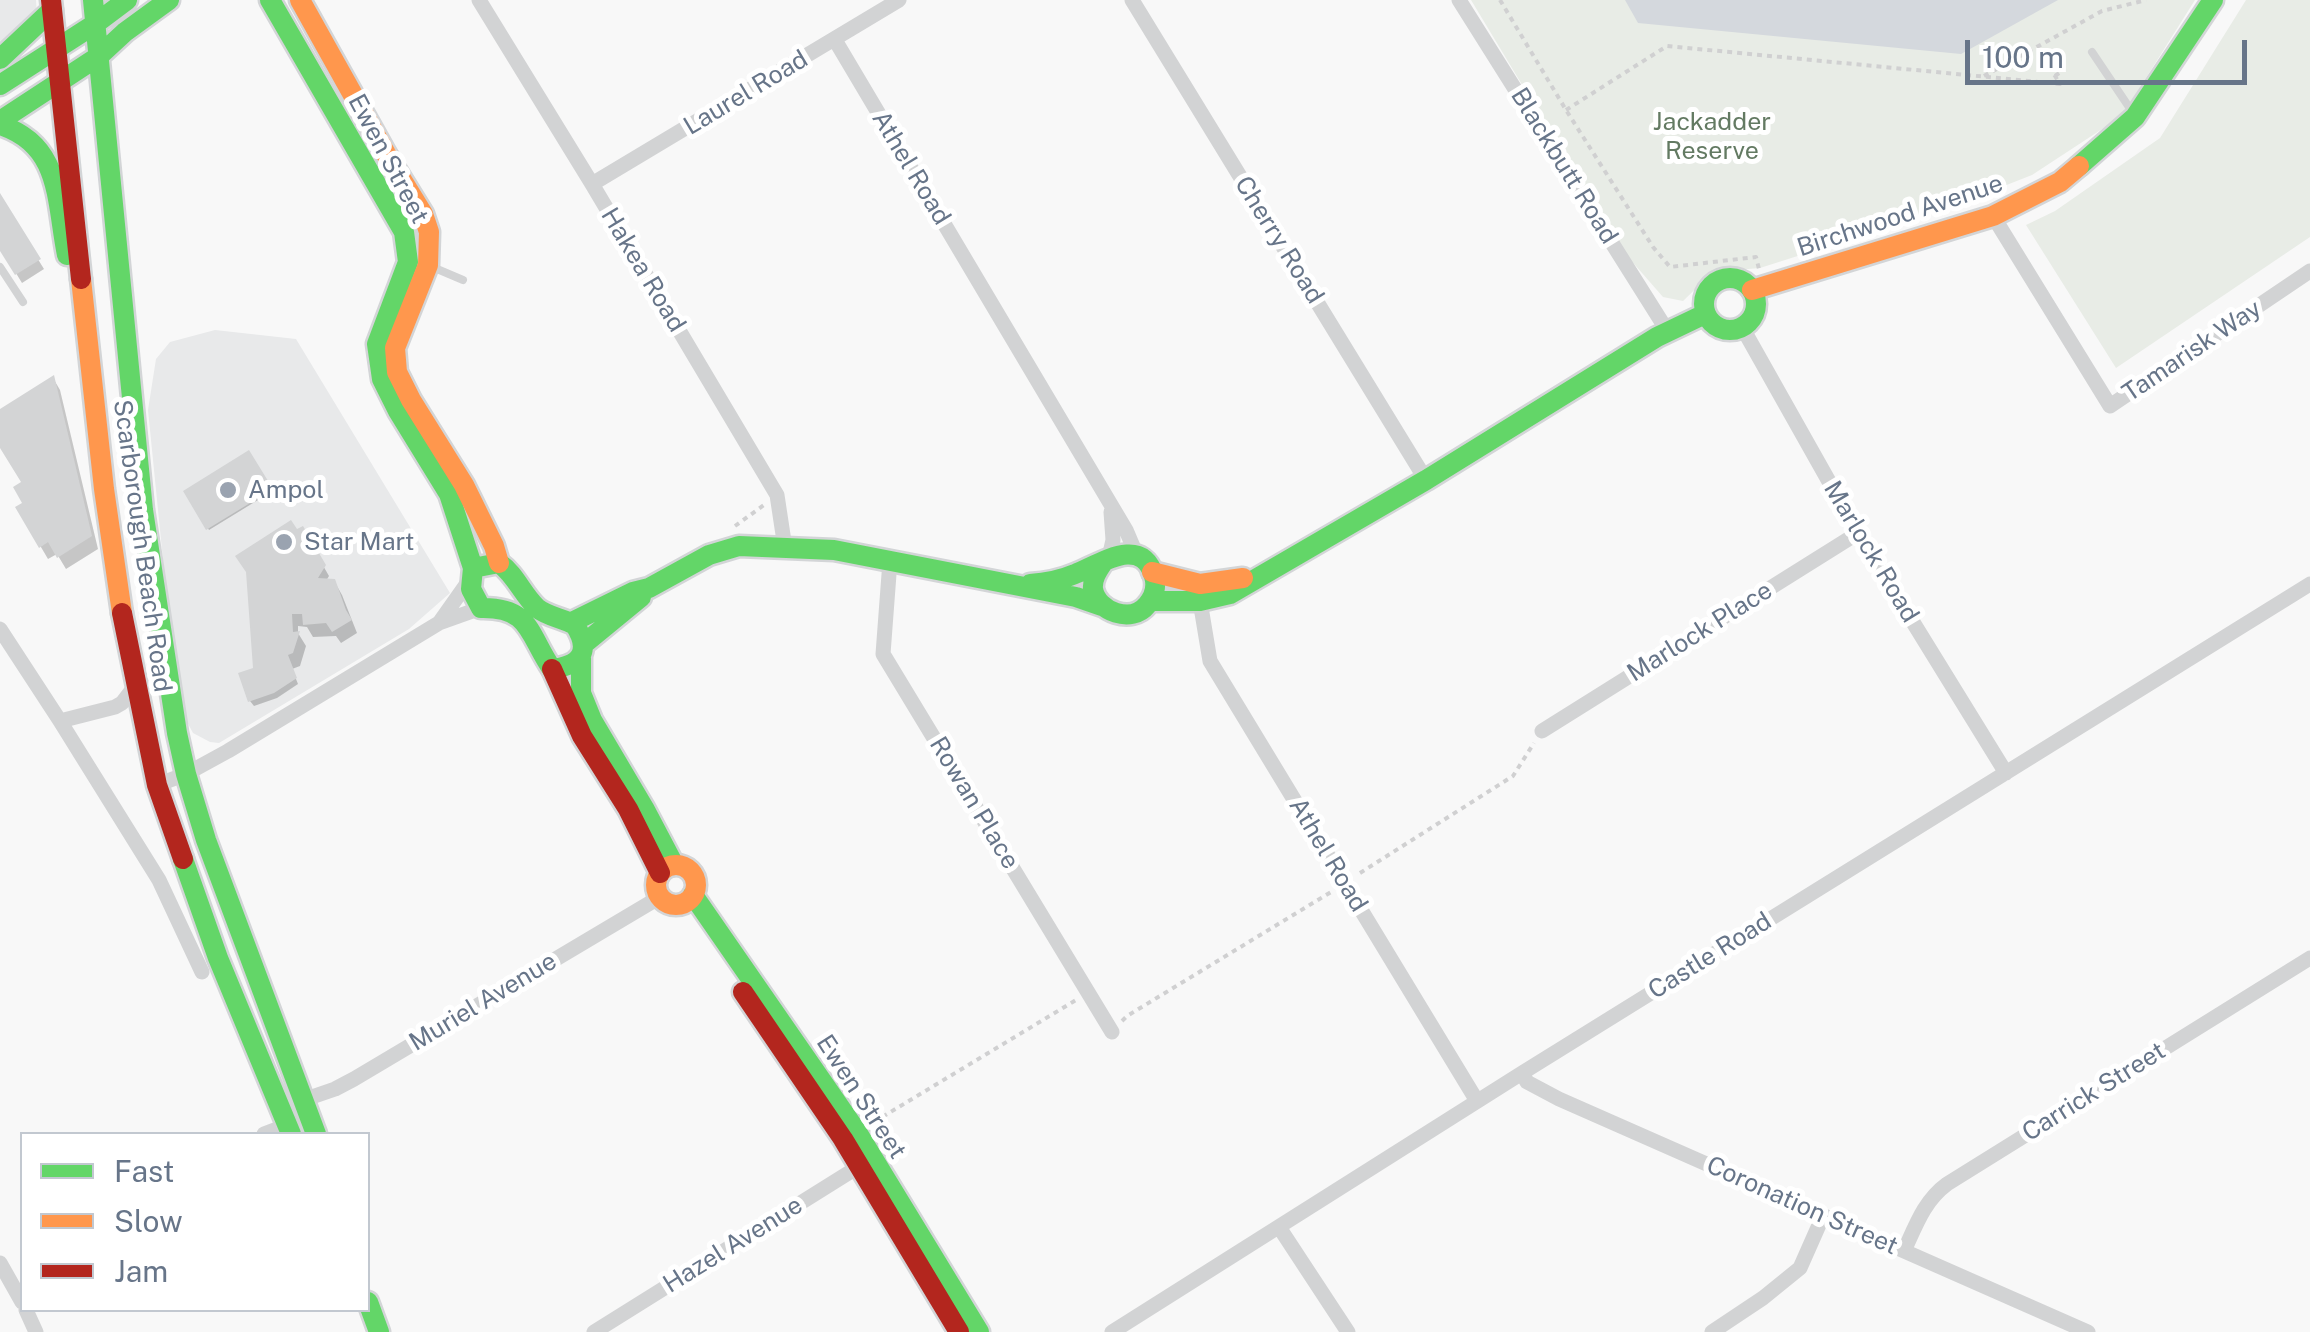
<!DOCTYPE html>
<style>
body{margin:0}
#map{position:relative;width:2310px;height:1332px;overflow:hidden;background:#f8f8f8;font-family:"Public Sans",sans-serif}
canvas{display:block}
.legend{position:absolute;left:20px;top:1132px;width:350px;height:180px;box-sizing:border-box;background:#fff;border:2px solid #c2c8d0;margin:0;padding:12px 18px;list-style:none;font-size:30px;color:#677589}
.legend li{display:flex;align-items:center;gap:20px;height:50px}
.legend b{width:50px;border:2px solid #c2c8d0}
.scale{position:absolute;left:1965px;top:40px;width:282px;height:45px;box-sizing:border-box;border:5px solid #677589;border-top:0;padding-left:12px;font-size:30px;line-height:35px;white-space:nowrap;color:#677589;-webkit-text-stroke:8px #fff;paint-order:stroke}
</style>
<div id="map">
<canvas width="2310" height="1332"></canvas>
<ul class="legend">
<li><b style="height:12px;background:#63d668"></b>Fast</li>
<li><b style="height:12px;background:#ff974d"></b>Slow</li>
<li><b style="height:12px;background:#b3261e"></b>Jam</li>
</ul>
<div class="scale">100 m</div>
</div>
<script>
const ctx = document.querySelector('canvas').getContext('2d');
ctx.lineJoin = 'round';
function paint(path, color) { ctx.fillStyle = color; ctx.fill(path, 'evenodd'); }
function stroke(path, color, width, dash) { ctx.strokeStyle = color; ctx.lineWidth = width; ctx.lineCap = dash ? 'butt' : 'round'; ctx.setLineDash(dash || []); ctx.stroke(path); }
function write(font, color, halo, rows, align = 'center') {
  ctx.font = font + ' "Public Sans",sans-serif'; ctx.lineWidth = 10; ctx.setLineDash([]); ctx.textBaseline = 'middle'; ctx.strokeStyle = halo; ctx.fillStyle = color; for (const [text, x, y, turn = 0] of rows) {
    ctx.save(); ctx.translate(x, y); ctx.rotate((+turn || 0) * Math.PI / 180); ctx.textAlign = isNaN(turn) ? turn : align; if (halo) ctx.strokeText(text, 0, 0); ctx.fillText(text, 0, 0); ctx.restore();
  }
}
const built = new Path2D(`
 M 0,0 L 36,0 L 37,15 L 0,54 Z
 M 215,330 L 296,339 L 450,593 L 409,629 L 219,743 L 210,742 L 193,733 L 186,720 L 165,580 L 148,410 L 156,359 L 170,342 Z`);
const green = new Path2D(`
 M 1471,0 L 2195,0 L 2122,116 L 2032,175 L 1948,208 L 1760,268 L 1713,272 L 1683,301 L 1663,297 L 1621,249 Z
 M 2246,0 L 2310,0 L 2310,237 L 2116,368 L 2026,225 L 2055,211 L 2160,138 Z`);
const water = new Path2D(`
 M 1625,0 L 2058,0 L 1961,54 L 1638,23 Z`);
const shadow = new Path2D(`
 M 0,198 L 44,269 L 22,283 L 0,247 Z
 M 53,378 L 60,390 L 98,549 L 66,569 L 57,554 L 48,559 L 18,508 L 25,504 L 24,483 L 0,444 L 0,412 Z
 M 248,454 L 271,492 L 209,530 L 186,492 Z
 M 302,529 L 329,576 L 326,581 L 334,581 L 342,595 L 357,633 L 341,643 L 336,636 L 313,637 L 307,627 L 298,626 L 298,633 L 306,646 L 300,666 L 292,669 L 298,684 L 277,698 L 254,706 L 250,701 L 256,669 L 296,533 Z`);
const building = new Path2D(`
 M 0,193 L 41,259 L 15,275 L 0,251 Z
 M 54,375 L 92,536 L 57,558 L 48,542 L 39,548 L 15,507 L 22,503 L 13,487 L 21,482 L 0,448 L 0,409 Z
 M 249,450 L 273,489 L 206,530 L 183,491 Z
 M 291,520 L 297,529 L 303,526 L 326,565 L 318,578 L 335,579 L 346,610 L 352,620 L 332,632 L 326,623 L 303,625 L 302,614 L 292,614 L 293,632 L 300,631 L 293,653 L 288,655 L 297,678 L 274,693 L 248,702 L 238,673 L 253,668 L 246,572 L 235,556 Z`);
const path = new Path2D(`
 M 1500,0 L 1566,110 L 1653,247 L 1670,267 L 1756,257 L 1759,269
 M 1984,76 L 2102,11 L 2146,0
 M 2055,76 L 2065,69
 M 1566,110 L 1667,46 L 2060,84 L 2037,47
 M 735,526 L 764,505
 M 1360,873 L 1513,776 L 1534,743
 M 1122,1021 L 1127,1016 L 1331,892
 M 874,1122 L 1076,1000`);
const lane = new Path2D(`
 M 2092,52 L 2133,113
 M 430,266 L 463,280
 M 0,267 L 23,302`);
const street = new Path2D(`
 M 479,0 L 592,184 L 777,495 L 785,548
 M 1132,0 L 1426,480
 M 1459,0 L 1668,332
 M 835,40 L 1126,530 L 1137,556
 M 592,184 L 899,0
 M 1993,216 L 2110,406 L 2310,271
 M 1742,327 L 1858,533 L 2006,773
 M 1109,558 L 1113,540 L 1111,512
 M 890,561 L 883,654 L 1112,1032
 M 1200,601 L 1210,661 L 1477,1101
 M 439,623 L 468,582
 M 0,629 L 60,721 L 159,880 L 202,972
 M 60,721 L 115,707 L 122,703 L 135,686
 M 1542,731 L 1858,533
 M 157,785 L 186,774 L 228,751 L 439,623 L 481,608
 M 1522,1073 L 1527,1082 L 1559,1099 L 2088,1332
 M 303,1100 L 335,1089 L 354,1079 L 660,897
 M 264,1134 L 293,1123
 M 1279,1227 L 1348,1332
 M 1904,1251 C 1916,1225 1924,1201 1947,1184 L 2310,958
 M 0,1263 L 22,1302
 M 26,1310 L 36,1332
 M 594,1332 L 866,1162
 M 1112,1332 L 1522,1073 L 2310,584
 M 1712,1332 L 1763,1298 L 1800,1268 L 1823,1216`);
const fast = new Path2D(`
 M 93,0 L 143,510 L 177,733 L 186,774 L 206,840 L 316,1134
 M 270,0 L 404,232 L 408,262 L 377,344 L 382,379 L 398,411 L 449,494 L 473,568
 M 95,24 L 127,0
 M 99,56 L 125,32 L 169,0
 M 0,59 L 52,10
 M 0,85 L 95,24
 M 0,121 L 99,56
 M 0,125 C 62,145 56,201 67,255
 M 2079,166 L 2135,117 L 2213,0
 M1704 304a26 26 0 1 1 52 0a26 26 0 1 1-52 0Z
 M 499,563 C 516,575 522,594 537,608 C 548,617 563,618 575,625 C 591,651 582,665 552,669 C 528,634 531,607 481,608 L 471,589 L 473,568 Z
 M 1030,584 C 1046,583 1061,580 1075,574 C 1099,565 1141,534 1154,576 C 1157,586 1154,597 1147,605 C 1132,624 1097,612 1093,589 C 1092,578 1098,570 1104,561
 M 1151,601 L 1200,601 L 1230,594 L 1426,480 L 1657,337 L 1705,314
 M 572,622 L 633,592 L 649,588 L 709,555 L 739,546 L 834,550 L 1076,597 L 1102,606
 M 585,643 L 641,597
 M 581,658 L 581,693 L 592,720 L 644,808 L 674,865
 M 183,859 L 218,958 L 291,1134
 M 693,895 L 857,1132 L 979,1332
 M 368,1302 L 379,1332`);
const slow = new Path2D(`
 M 300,0 L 386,154 L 423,214 L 429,232 L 428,265 L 395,348 L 397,372 L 411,400 L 464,485 L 494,546 L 499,563
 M 81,279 L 104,489 L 122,613
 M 1752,290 L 1993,216 L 2060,182 L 2079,166
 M 1152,572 L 1200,584 L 1243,578
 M656 885a20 20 0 1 1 40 0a20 20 0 1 1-40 0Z`);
const jam = new Path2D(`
 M 51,0 L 81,279
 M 122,613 L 157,785 L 183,859
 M 552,669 L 582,736 L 628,809 L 660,873
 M 743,992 L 843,1139 L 959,1332`);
const markers = [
 [228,490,10,"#9aa3b0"],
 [284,542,10,"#9aa3b0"]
];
const streetNames = [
 ["Laurel Road",746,93,-31],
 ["Ewen Street",388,159,62],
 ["Blackbutt Road",1564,166,58],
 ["Athel Road",911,168,59],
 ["Birchwood Avenue",1900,216,-18],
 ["Cherry Road",1279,240,58],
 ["Hakea Road",643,270,59],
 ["Tamarisk Way",2192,351,-34],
 ["Scarborough Beach Road",142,546,82],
 ["Marlock Road",1871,552,59],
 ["Marlock Place",1700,632,-32],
 ["Rowan Place",974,803,59],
 ["Athel Road",1328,855,59],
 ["Castle Road",1710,956,-32],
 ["Muriel Avenue",483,1002,-31],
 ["Carrick Street",2094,1092,-32],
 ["Ewen Street",861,1097,57],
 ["Coronation Street",1802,1206,24],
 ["Hazel Avenue",733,1245,-32]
];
const parkNames = [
 ["Jackadder",1712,122],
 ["Reserve",1712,151]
];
const poiNames = [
 ["Ampol",248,490],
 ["Star Mart",304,542]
];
paint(built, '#e8e9ea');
paint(green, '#e8ece6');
paint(water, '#d4d8dd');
paint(shadow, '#0003');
paint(building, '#d3d4d5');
stroke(fast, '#d3d5d7', 25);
stroke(slow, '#d3d5d7', 25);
stroke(jam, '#d3d5d7', 25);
stroke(path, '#d0d0d1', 4, [5, 5]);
stroke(lane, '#d2d3d4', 8);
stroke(street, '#d2d3d4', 15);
stroke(fast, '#63d668', 20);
stroke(slow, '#ff974d', 20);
stroke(jam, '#b3261e', 20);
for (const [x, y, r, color] of markers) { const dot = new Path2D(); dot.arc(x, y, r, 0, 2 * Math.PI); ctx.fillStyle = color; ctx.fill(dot); stroke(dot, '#fff', 4); }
write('25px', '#677589', '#fff', streetNames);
write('25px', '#637a62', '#fff', parkNames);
write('25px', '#677589', '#fff', poiNames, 'left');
</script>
